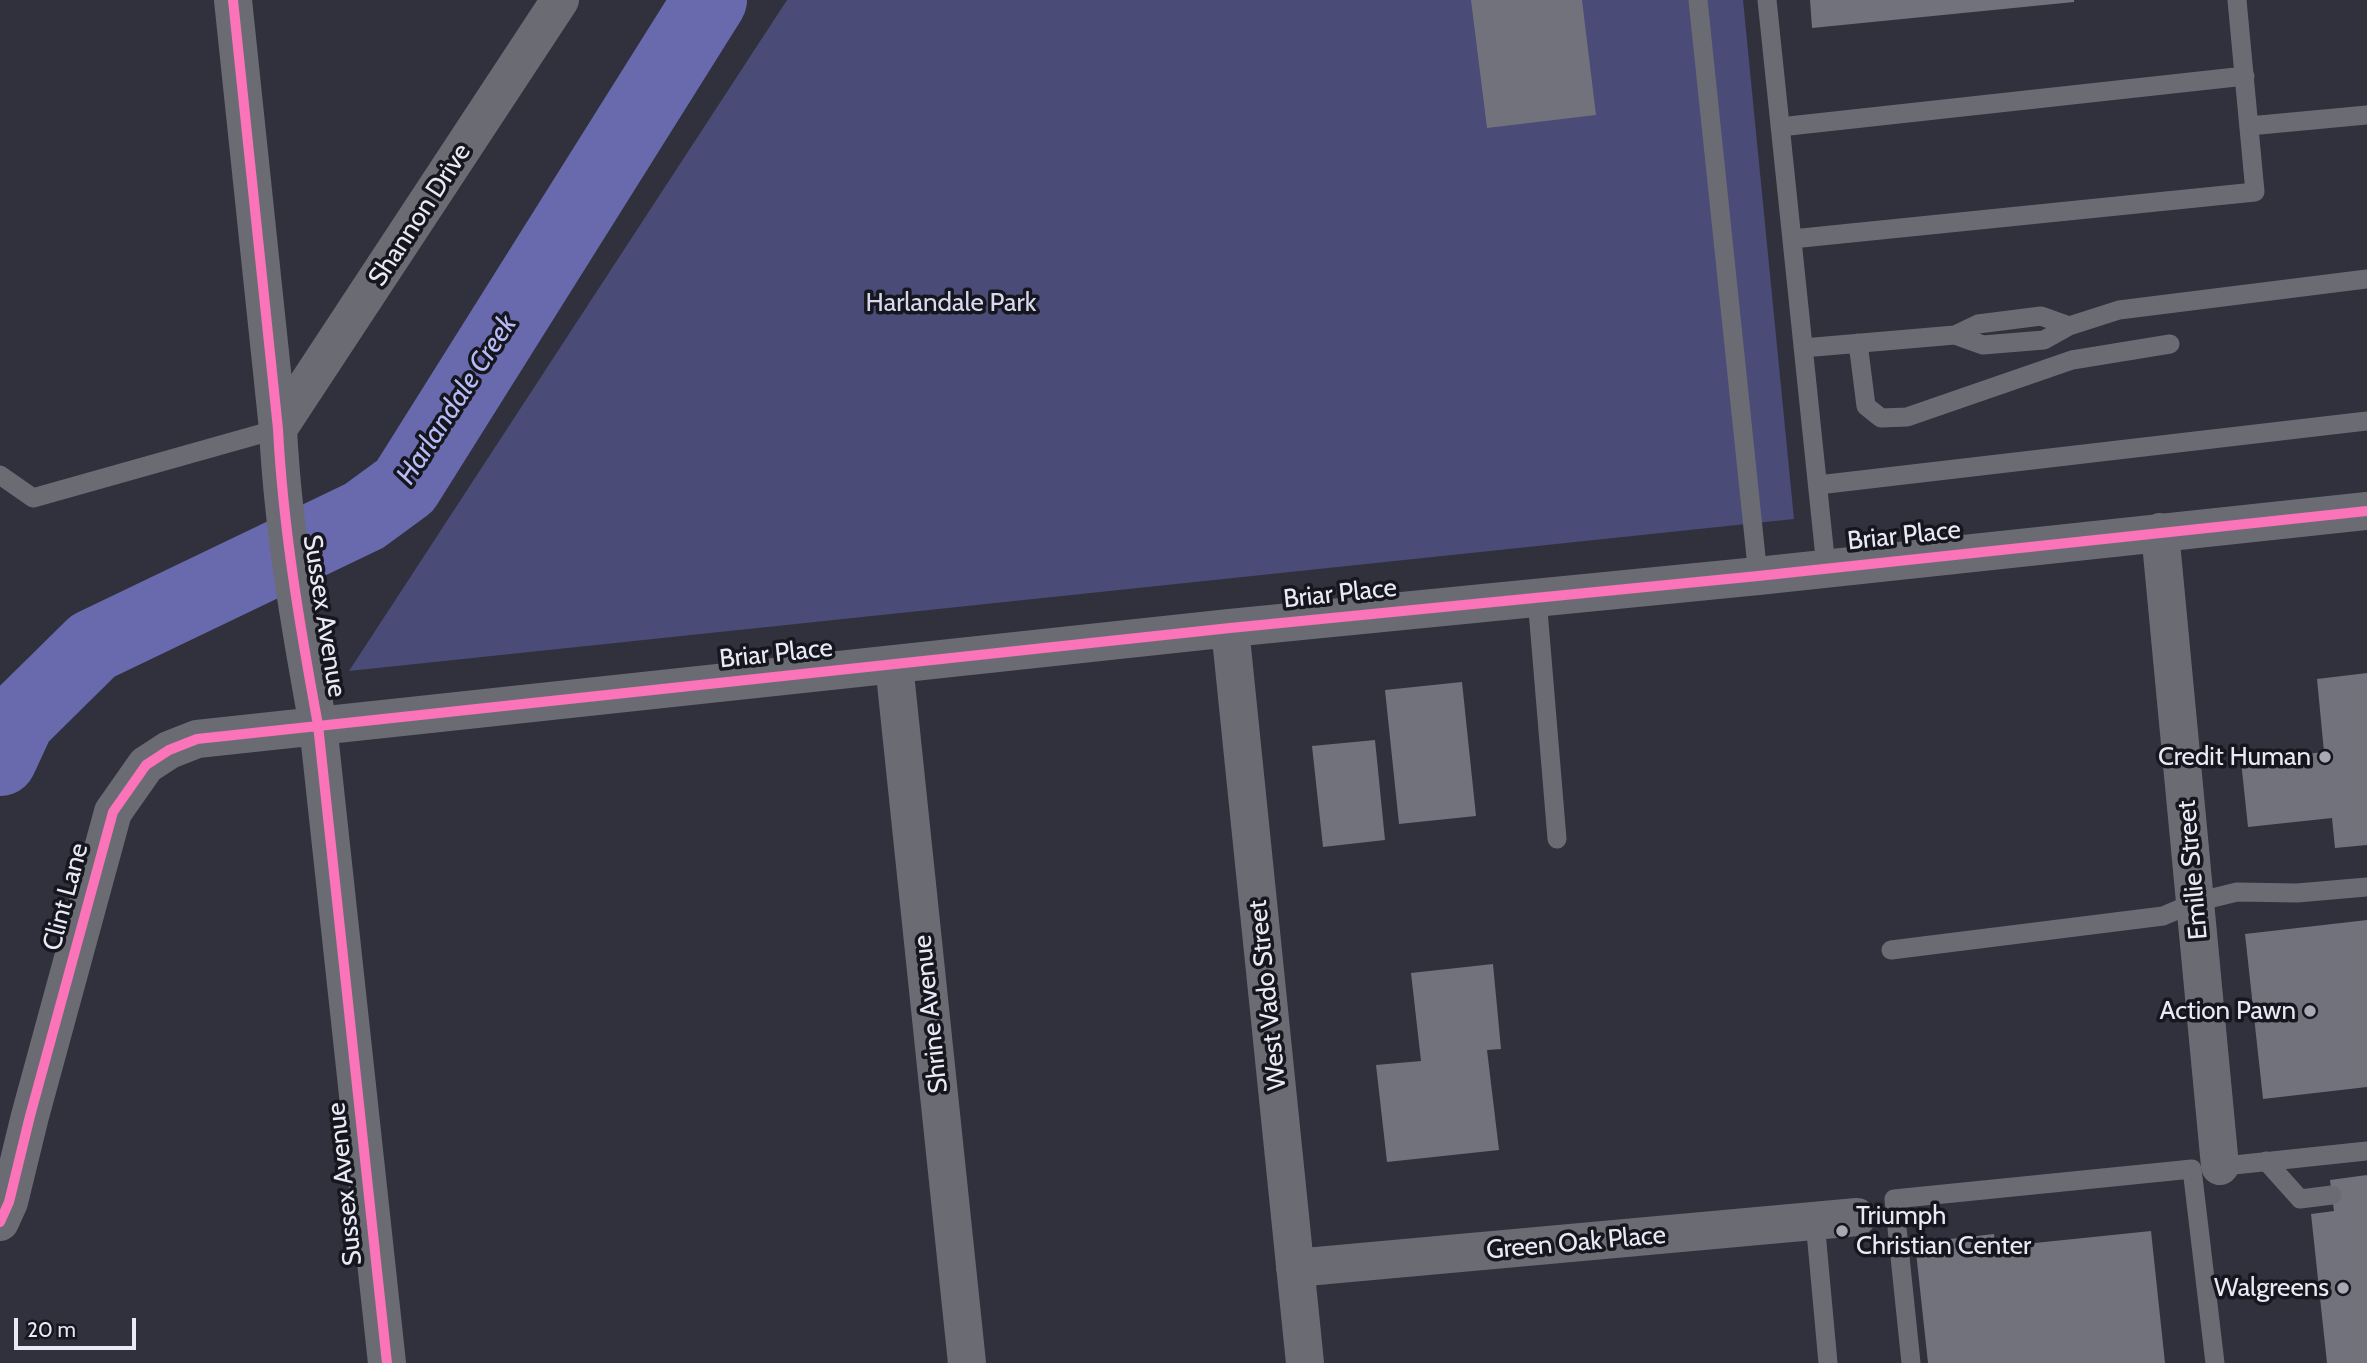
<!DOCTYPE html>
<style>
body{margin:0}
#map{position:relative;width:2367px;height:1363px;overflow:hidden;background:#30313c;font-family:Cabin,sans-serif}
canvas{display:block}
.scale{position:absolute;left:14px;top:1318px;width:122px;height:32px;box-sizing:border-box;border:4px solid #e9eaf6;border-top:0;padding-left:9px;font-size:21px;line-height:24px;white-space:nowrap;color:#e9eaf6;-webkit-text-stroke:5px #16161f;paint-order:stroke}
</style>
<div id="map">
<canvas width="2367" height="1363"></canvas>
<div class="scale">20 m</div>
</div>
<script>
const ctx = document.querySelector('canvas').getContext('2d');
ctx.lineJoin = 'round';
function paint(path, color) { ctx.fillStyle = color; ctx.fill(path, 'evenodd'); }
function stroke(path, color, width, dash) { ctx.strokeStyle = color; ctx.lineWidth = width; ctx.lineCap = dash ? 'butt' : 'round'; ctx.setLineDash(dash || []); ctx.stroke(path); }
function write(font, color, halo, rows, align = 'center') {
  ctx.font = font + ' Cabin,sans-serif'; ctx.lineWidth = 7; ctx.setLineDash([]); ctx.textBaseline = 'middle'; ctx.strokeStyle = halo; ctx.fillStyle = color; for (const [text, x, y, turn = 0] of rows) {
    ctx.save(); ctx.translate(x, y); ctx.rotate((+turn || 0) * Math.PI / 180); ctx.textAlign = isNaN(turn) ? turn : align; if (halo) ctx.strokeText(text, 0, 0); ctx.fillText(text, 0, 0); ctx.restore();
  }
}
const green = new Path2D(`
 M 787,0 L 1743,0 L 1794,519 L 349,671 Z`);
const river = new Path2D(`
 M 0,759 L 18,720 L 93,646 L 364,516 L 405,486 L 710,0`);
const building = new Path2D(`
 M 1471,0 L 1582,0 L 1596,115 L 1487,128 Z
 M 1810,0 L 2074,0 L 2074,2 L 1812,28 Z
 M 2367,673 L 2367,845 L 2335,848 L 2332,818 L 2248,827 L 2241,761 L 2324,752 L 2317,679 Z
 M 1462,682 L 1476,816 L 1399,824 L 1385,690 Z
 M 1375,740 L 1385,840 L 1323,847 L 1312,746 Z
 M 2367,920 L 2367,1087 L 2263,1099 L 2245,934 Z
 M 1493,964 L 1501,1049 L 1487,1050 L 1499,1150 L 1387,1162 L 1376,1065 L 1421,1061 L 1411,973 Z
 M 2367,1175 L 2367,1363 L 2327,1363 L 2311,1214 L 2334,1211 L 2330,1180 Z
 M 2151,1231 L 2165,1363 L 1928,1363 L 1915,1243 L 1994,1234 L 1996,1247 Z`);
const service = new Path2D(`
 M 1698,0 L 1758,576
 M 1767,0 L 1826,567
 M 2249,126 L 2367,115
 M 1780,127 L 2245,76
 M 1792,239 L 2255,192 L 2237,0
 M 1955,335 L 1983,345 L 2044,340 L 2069,326
 M 1858,343 L 1866,406 L 1881,418 L 1907,417 L 2072,360 L 2170,344
 M 1803,348 L 1955,335 L 1978,324 L 2041,316 L 2069,326 L 2119,310 L 2367,279
 M 0,475 L 33,498 L 278,429
 M 1818,485 L 2367,421
 M 1537,598 L 1557,839
 M 1891,950 L 2163,916 L 2196,902 L 2237,892 L 2297,893 L 2367,887
 M 2266,1161 L 2300,1199 L 2332,1195
 M 2215,1167 L 2367,1151
 M 1815,1221 L 1828,1363
 M 1911,1363 L 1894,1199 L 2192,1169 L 2215,1363`);
const minor = new Path2D(`
 M 233,0 L 278,429 C 283,528 300,627 318,725 L 387,1363
 M 278,429 L 560,0
 M 2160,532 L 2220,1166
 M 1230,628 L 1305,1363
 M 894,664 L 967,1363
 M 0,1222 L 9,1202 L 30,1116 L 113,812 L 146,765 L 169,750 L 197,739 L 1230,628 L 1758,576 L 2367,511
 M 1295,1268 L 1857,1217`);
const cycleway = new Path2D(`
 M 233,0 L 278,429 C 283,528 300,627 318,725 L 387,1363
 M 0,1222 L 9,1202 L 30,1116 L 113,812 L 146,765 L 169,750 L 197,739 L 1230,628 L 1758,576 L 2367,511`);
const markers = [
 [2325,757,7,"#a8a9b5"],
 [2310,1011,7,"#a8a9b5"],
 [1842,1231,7,"#a8a9b5"],
 [2343,1288,7,"#a8a9b5"]
];
const streetNames = [
 ["Shannon Drive",420,215,-57],
 ["Briar Place",1904,536,-6],
 ["Briar Place",1340,594,-6],
 ["Sussex Avenue",324,616,81],
 ["Briar Place",776,654,-6],
 ["Emilie Street",2193,870,-95],
 ["Clint Lane",66,897,-75],
 ["West Vado Street",1268,995,-96],
 ["Shrine Avenue",931,1014,-96],
 ["Sussex Avenue",345,1184,-96],
 ["Green Oak Place",1576,1243,-5]
];
const parkNames = [
 ["Harlandale Park",951,303]
];
const poiNames = [
 ["Credit Human",2311,757],
 ["Action Pawn",2296,1011],
 ["Triumph",1856,1216,"left"],
 ["Christian Center",1856,1246,"left"],
 ["Walgreens",2329,1288]
];
const waterNames = [
 ["Harlandale Creek",457,400,-57]
];
paint(green, '#4a4b77');
stroke(river, '#696aae', 74);
paint(building, '#71727b');
stroke(service, '#6b6c73', 19);
stroke(minor, '#6b6c73', 38);
stroke(cycleway, '#fb73b8', 10);
for (const [x, y, r, color] of markers) { const dot = new Path2D(); dot.arc(x, y, r, 0, 2 * Math.PI); ctx.fillStyle = color; ctx.fill(dot); stroke(dot, '#16161f', 2.5); }
write('26px', '#e9eaf6', '#16161f', streetNames);
write('26px', '#d8d9ee', '#16161f', parkNames);
write('26px', '#e9eaf6', '#16161f', poiNames, 'right');
write('italic 28px', '#b7bbf7', '#16161f', waterNames);
</script>
